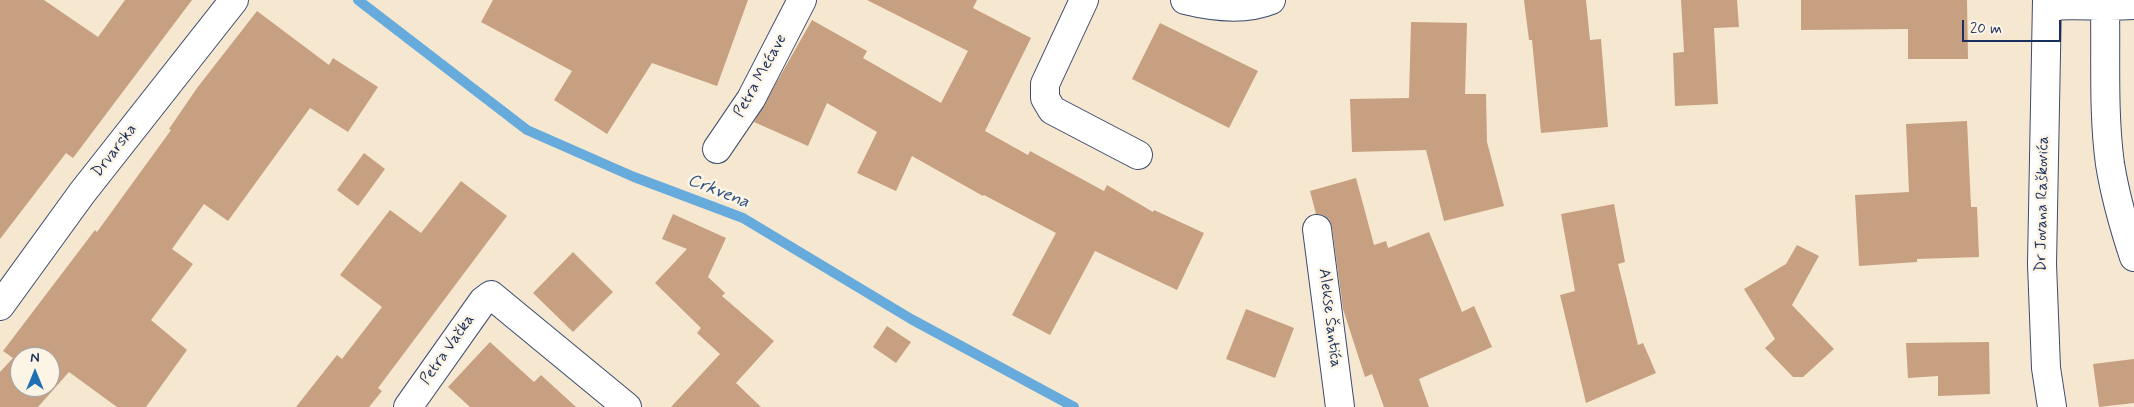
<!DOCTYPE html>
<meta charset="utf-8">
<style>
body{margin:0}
#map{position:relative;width:2134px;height:407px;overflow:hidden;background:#f6e8d0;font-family:Mynerve,sans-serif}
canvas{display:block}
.north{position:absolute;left:10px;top:347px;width:50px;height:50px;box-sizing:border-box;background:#fcf5e5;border:1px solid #a2a6af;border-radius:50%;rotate:0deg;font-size:14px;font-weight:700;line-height:20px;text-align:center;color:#1b2f5e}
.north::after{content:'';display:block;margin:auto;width:18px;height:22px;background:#1f6fb2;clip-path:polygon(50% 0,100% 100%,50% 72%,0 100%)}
.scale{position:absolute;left:1962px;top:20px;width:99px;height:22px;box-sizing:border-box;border:2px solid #1b2f5e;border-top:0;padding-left:6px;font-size:15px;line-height:18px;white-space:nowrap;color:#1b2f5e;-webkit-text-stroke:4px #fcf5e5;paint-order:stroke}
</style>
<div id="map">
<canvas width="2134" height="407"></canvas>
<div class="north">N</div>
<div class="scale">20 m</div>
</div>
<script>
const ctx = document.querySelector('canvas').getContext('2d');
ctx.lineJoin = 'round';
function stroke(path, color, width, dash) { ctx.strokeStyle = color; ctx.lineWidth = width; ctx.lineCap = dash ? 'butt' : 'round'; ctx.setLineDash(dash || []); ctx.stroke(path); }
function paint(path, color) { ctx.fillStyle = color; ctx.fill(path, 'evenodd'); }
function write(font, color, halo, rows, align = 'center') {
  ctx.font = font + ' Mynerve,sans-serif'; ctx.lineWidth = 5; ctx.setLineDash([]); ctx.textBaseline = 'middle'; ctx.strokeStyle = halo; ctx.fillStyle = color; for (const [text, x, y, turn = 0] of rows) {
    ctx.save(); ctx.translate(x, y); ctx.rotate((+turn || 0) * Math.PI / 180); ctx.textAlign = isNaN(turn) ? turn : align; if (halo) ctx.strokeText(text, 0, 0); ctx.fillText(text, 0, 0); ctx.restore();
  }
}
const stream = new Path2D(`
 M 358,0 L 527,130 L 634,177 L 743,218 L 911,319 L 1074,407`);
const building = new Path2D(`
 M 0,0 L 44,0 L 98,37 L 125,0 L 192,0 L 73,158 L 66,153 L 0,239 Z
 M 493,0 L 748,0 L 717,86 L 652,63 L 607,134 L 554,100 L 572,71 L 481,22 Z
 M 867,0 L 977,0 L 973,8 L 1031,38 L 985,131 L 1028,155 L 1030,151 L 1104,191 L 1107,185 L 1153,212 L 1154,210 L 1204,233 L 1177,290 L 1095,251 L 1050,335 L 1012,315 L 1056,233 L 984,195 L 983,196 L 912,156 L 896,191 L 857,173 L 877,132 L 827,103 L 808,146 L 754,122 L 812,20 L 867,51 L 863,58 L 941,103 L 968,51 Z
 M 1524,0 L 1586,0 L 1590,40 L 1601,39 L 1608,127 L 1541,133 L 1532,40 L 1529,40 Z
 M 1681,0 L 1737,0 L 1739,27 L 1714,28 L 1718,104 L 1675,106 L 1673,53 L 1684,52 Z
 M 1801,0 L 1967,0 L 1968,59 L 1908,59 L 1908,29 L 1801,30 Z
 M 257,11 L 329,65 L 333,58 L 378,87 L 348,132 L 310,108 L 228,221 L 204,204 L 172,249 L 193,264 L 151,320 L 187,350 L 146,407 L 117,407 L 69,372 L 38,407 L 0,407 L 0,372 L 13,358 L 3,351 L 95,230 L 97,232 L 171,130 L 169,129 L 197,88 ZM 20,357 L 50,357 L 50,387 L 20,387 Z
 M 1411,22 L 1467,23 L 1465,94 L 1486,94 L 1487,142 L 1504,206 L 1444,221 L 1426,150 L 1352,152 L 1350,99 L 1409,98 Z
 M 1160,23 L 1258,71 L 1229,128 L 1132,79 Z
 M 1967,121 L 1971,207 L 1977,207 L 1979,257 L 1917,259 L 1917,262 L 1859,266 L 1855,195 L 1909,192 L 1906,124 Z
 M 364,153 L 385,169 L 358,206 L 337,190 Z
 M 1356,178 L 1374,245 L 1386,241 L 1388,248 L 1429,232 L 1462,312 L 1474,306 L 1492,347 L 1419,379 L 1429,407 L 1384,407 L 1372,374 L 1365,377 L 1343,309 L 1332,227 L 1329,219 L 1323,215 L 1316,214 L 1310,191 Z
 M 461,181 L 507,216 L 378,388 L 382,391 L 369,407 L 296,407 L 337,355 L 342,359 L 382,307 L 340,275 L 390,210 L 421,233 Z
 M 1614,204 L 1625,262 L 1618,264 L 1638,345 L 1643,343 L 1656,373 L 1586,403 L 1560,295 L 1575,291 L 1561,214 Z
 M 673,214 L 726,238 L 708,277 L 725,293 L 722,296 L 774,341 L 736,383 L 761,407 L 671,407 L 720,354 L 697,333 L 701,328 L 655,283 L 687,249 L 662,239 Z
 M 1797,245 L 1819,256 L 1792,305 L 1834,349 L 1803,377 L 1793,377 L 1765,348 L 1775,339 L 1744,289 L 1786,264 Z
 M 573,252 L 613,292 L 573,332 L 533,293 Z
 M 1246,309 L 1294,328 L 1275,378 L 1226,359 Z
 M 887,326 L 911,342 L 896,363 L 873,347 Z
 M 490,342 L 534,382 L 541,375 L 576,407 L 470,407 L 448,387 Z
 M 1989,342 L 1990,394 L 1938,396 L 1938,376 L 1908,378 L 1906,343 Z
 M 2134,359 L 2134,403 L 2099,407 L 2093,364 Z`);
const minor = new Path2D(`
 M 1084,0 L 1045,84 L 1045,98 L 1052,110 L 1138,155
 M 1185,0 C 1213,7 1244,11 1271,0
 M 2047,0 L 2042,264 L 2046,368 L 2052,407
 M 2047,6 C 2076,4 2105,7 2134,5
 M 2105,7 C 2106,59 2103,113 2110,164 C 2115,195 2124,227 2134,257
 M 717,149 L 751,99 L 802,0
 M 1317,229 L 1340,407
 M 0,306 L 82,193 L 234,0
 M 408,407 L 483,301 L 491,295 L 627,407`);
const streetNames = [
 ["Petra Mećave",761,76,-61],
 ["Drvarska",115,151,-52],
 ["Dr Jovana Raškovića",2043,204,-89],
 ["Alekse Šantića",1329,318,83],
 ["Petra Vačka",448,350,-55]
];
const waterNames = [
 ["Crkvena",718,192,22]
];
stroke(stream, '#67abdc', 10);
paint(building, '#c6a080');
stroke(minor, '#3c4b6f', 30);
stroke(minor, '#fff', 28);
write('16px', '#1b2f5e', '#fcf5e5', streetNames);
write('italic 18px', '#325484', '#fcf5e5', waterNames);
</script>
